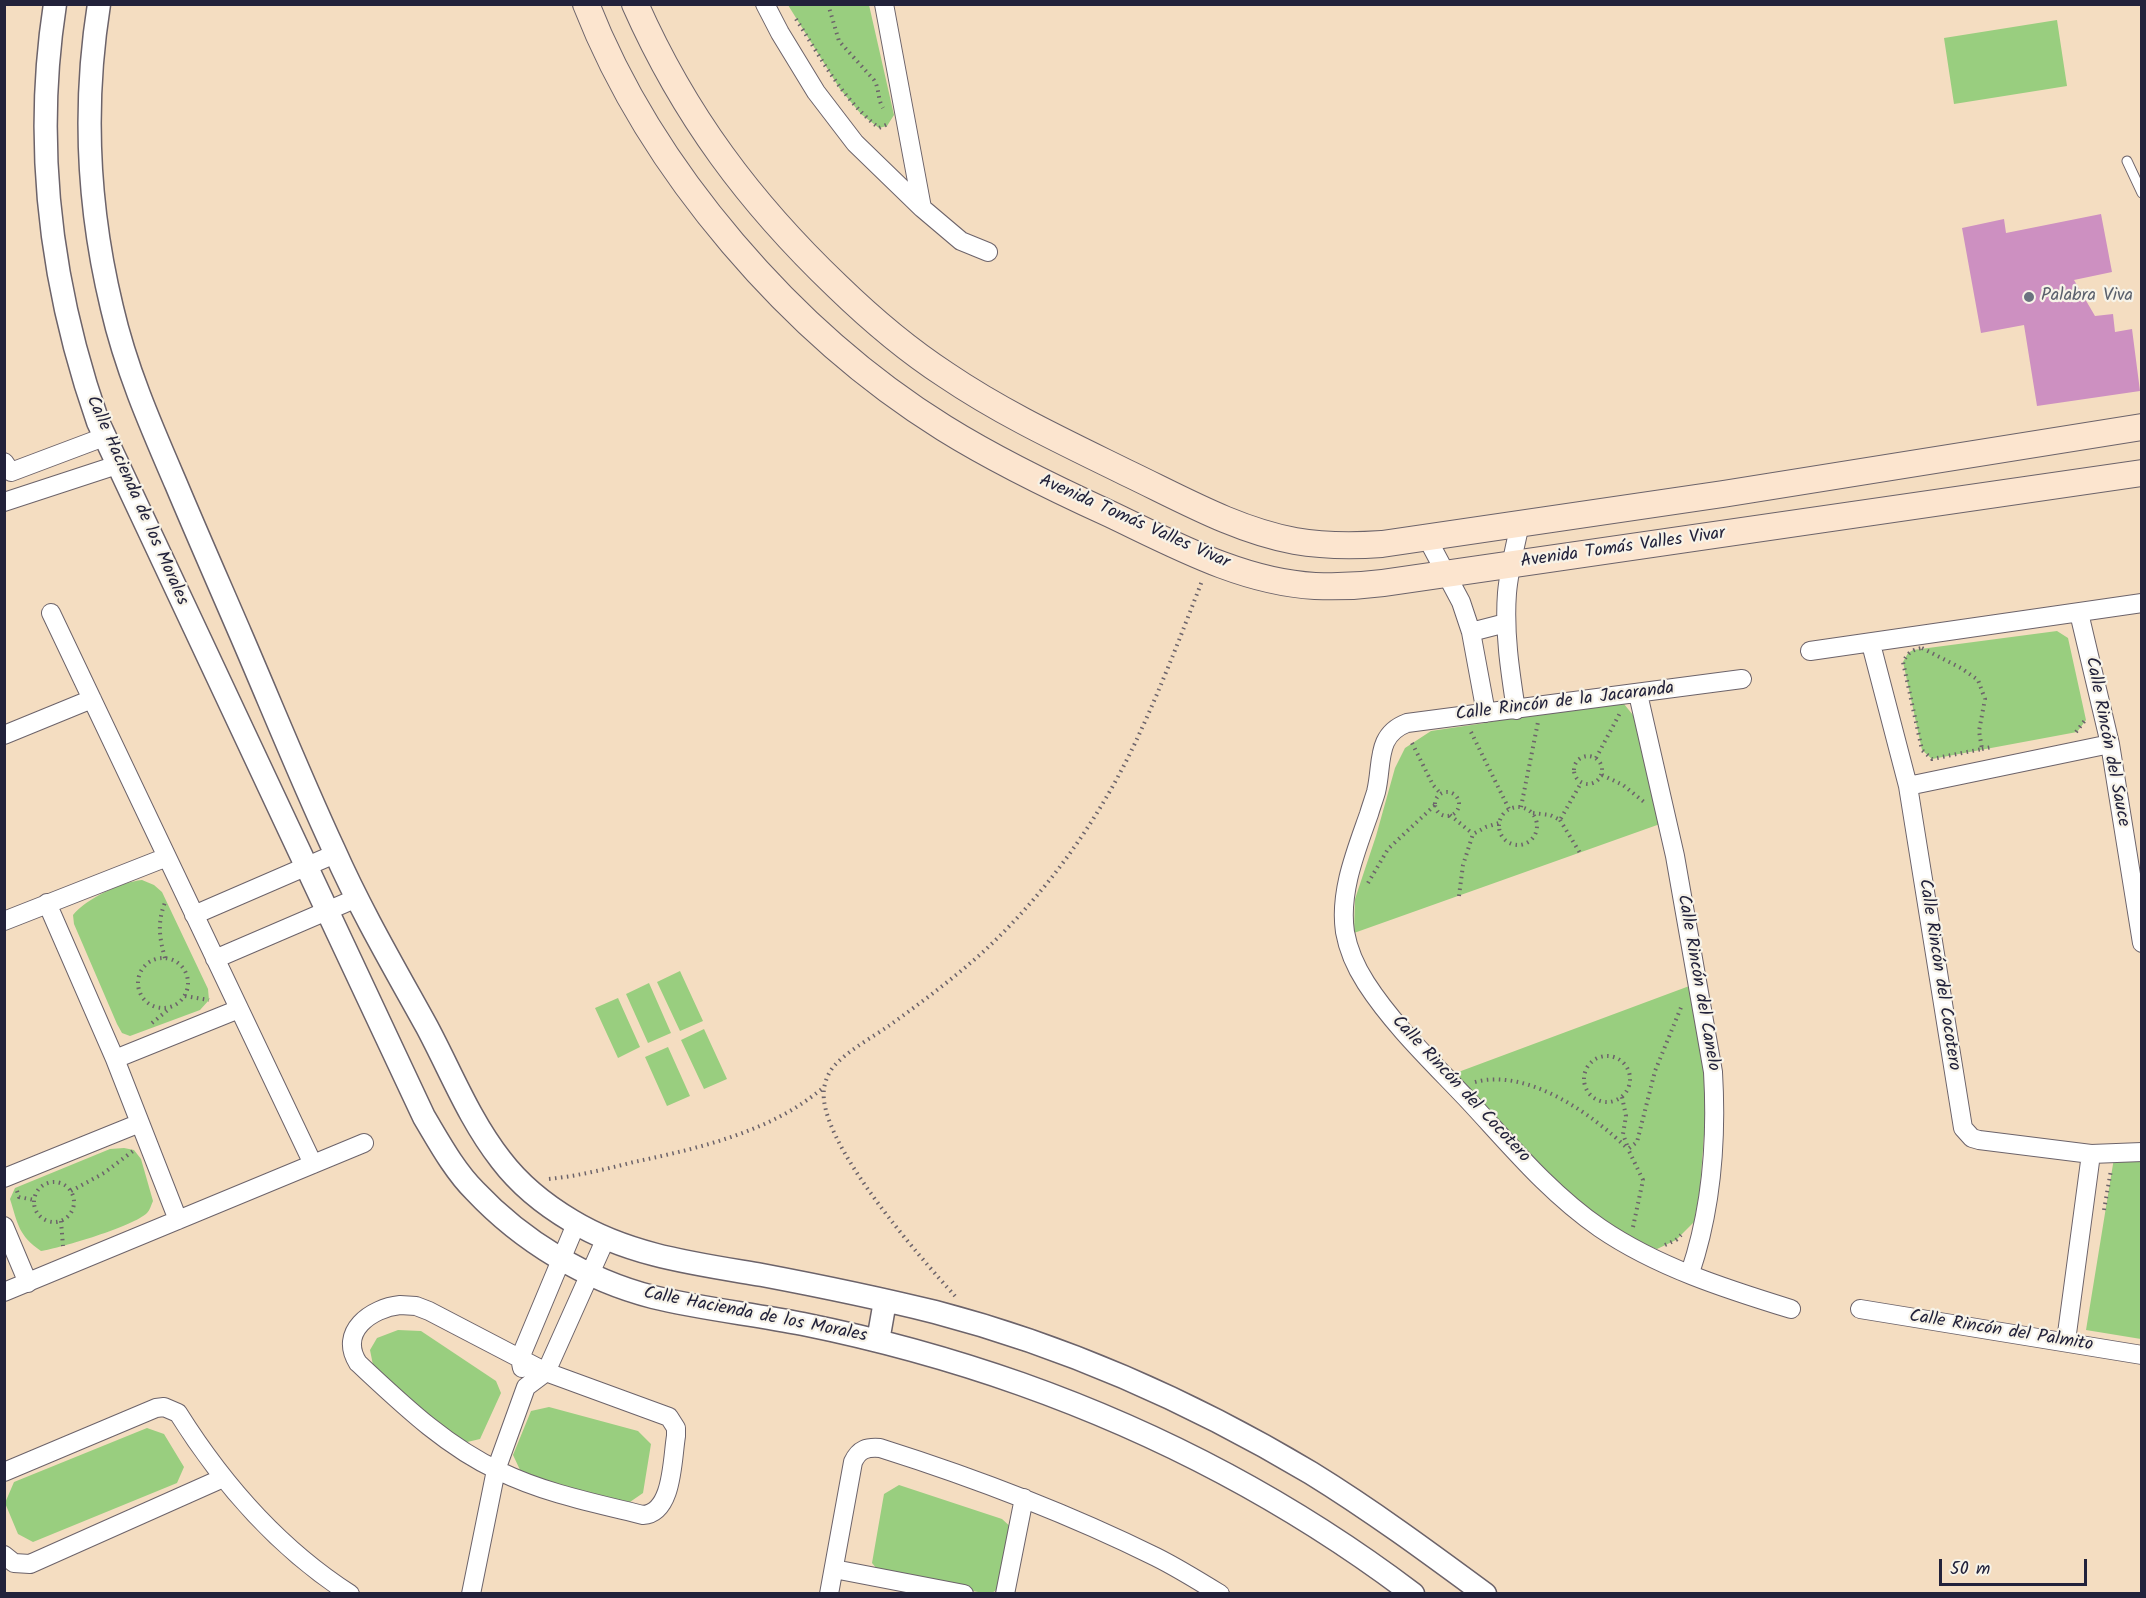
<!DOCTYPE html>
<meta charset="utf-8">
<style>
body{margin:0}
#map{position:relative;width:2146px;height:1598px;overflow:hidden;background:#f4ddc1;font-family:Kalam,sans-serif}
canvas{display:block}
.frame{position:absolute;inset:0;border:6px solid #22223b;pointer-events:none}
.scale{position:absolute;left:1939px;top:1559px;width:148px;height:27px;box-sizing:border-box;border:3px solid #22223b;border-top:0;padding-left:8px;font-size:18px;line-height:21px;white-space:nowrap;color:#22223b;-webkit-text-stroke:4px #f7f3e8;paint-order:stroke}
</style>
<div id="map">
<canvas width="2146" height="1598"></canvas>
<div class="frame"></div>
<div class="scale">50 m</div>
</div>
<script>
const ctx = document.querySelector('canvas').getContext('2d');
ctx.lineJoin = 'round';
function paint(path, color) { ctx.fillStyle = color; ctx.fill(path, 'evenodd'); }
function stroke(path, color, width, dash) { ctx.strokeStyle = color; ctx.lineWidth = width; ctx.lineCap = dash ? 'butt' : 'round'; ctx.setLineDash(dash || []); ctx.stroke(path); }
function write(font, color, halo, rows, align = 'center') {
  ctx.font = font + ' Kalam,sans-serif'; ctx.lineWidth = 4.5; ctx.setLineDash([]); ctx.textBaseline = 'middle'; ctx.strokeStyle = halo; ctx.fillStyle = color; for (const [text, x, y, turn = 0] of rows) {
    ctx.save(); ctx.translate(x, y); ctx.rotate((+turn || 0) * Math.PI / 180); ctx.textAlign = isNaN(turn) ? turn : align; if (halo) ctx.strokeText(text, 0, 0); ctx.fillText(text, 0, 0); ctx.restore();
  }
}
const green = new Path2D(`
 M 788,5 L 869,5 L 894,115 L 887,126 L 879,128 L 861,114 L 840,89 Z
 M 2057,20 L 2067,86 L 1954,104 L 1944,38 Z
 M 2057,631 L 2068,638 L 2086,720 L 2077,732 L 1932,759 L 1922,750 L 1903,662 L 1908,653 L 1913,650 Z
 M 1603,700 L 1624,704 L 1637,720 L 1660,824 L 1354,933 L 1355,899 L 1376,836 L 1395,768 L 1405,748 L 1431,731 L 1485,723 Z
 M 142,880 L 154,885 L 162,892 L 208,989 L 209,1000 L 200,1010 L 130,1036 L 122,1033 L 117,1024 L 74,924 L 73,915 C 86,899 121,882 142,880 Z
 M 680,971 L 703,1021 L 680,1031 L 657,982 Z
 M 649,983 L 671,1033 L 648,1043 L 626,994 Z
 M 1692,985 L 1710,1054 L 1700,1189 L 1694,1222 L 1676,1240 L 1657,1249 L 1631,1239 L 1555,1188 L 1453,1074 Z
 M 618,998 L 640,1047 L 618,1058 L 595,1008 Z
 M 704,1029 L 727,1079 L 704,1089 L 681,1040 Z
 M 668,1047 L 690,1096 L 667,1106 L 645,1057 Z
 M 124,1148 L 134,1150 L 141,1159 L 153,1201 C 151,1205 150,1210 147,1213 C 134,1226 61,1248 41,1251 C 18,1235 18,1224 10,1199 L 15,1188 L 110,1149 Z
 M 2141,1152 L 2141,1339 L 2086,1330 L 2114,1158 Z
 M 398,1330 L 421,1331 L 496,1381 L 501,1393 L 480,1439 L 463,1443 L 415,1409 L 373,1365 L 370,1350 L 377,1338 Z
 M 549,1407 L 638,1431 L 651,1444 L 643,1493 L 630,1502 L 575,1491 L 521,1472 L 513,1455 L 531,1411 Z
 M 147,1428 L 164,1434 L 184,1467 L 177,1483 L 33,1542 L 18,1534 L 5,1503 L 14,1482 Z
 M 899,1485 L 1002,1519 L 1013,1529 L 1003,1585 L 992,1593 L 984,1593 L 882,1575 L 872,1563 L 884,1494 Z`);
const building = new Path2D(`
 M 2101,214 L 2112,272 L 2074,280 L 2095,316 L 2113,314 L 2115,332 L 2132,329 L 2140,391 L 2037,406 L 2024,325 L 1981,333 L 1962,228 L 2004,219 L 2006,233 Z`);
const path = new Path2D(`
 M 828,4 L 839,41 L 874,80 C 880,90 877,98 883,108
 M 796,19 C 821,58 842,99 879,128 L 888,124
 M 1922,648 L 1961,668 L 1978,680 L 1985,699 L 1979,731 L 1982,749 L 1932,759 L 1922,750 L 1903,662 C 1908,653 1911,650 1922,648 Z
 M 1471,732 L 1509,809
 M 2076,732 L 2086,719
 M 1412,743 L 1433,785 L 1441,794
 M 1982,749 L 1992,747
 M1574 770a14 14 0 1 1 28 0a14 14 0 1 1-28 0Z
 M 1596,758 L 1620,713
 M 1602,775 L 1623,785 L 1644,802
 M1435 804a12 12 0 1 1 24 0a12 12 0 1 1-24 0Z
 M 1521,807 L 1538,722
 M1499 826a19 19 0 1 1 38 0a19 19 0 1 1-38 0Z
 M 1533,813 L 1550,815 L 1560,820 L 1581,783
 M 1450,815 L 1473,834
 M 1560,820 L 1580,853
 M 1368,883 L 1388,849 L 1435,805
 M 1459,896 L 1463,865 L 1473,834 L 1486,827 L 1499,823
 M 165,958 C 159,937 157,921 166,900
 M138 983a25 25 0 1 1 50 0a25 25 0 1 1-50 0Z
 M 185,996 L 209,1000
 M 152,1023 L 169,1009
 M1584 1079a23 23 0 1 1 46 0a23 23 0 1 1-46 0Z
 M 1475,1082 C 1528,1068 1592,1114 1628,1149
 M 1622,1097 L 1626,1116 L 1623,1134 L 1628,1148
 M 549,1179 C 578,1176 606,1169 634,1162 C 686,1151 743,1138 790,1111 C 802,1104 813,1096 823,1088
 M34 1202a20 20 0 1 1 40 0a20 20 0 1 1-40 0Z
 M 17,1191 L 19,1197 L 34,1200
 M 71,1191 L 104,1173 L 133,1151
 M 2104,1210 L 2111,1170
 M 61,1221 L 63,1246
 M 1633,1227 L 1643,1180 L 1628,1149 L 1637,1142 L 1655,1071 L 1682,1005
 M 1665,1245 L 1676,1240 L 1681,1235
 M 955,1296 C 920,1257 817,1141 824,1089 C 825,1081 829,1071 835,1065 C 850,1049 873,1037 890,1025 C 922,1002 954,978 983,952 C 1050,890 1105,811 1142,728 C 1164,680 1183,630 1202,581`);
const service = new Path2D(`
 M 2127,161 L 2142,193`);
const minor = new Path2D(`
 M 765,4 L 780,33 L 816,92 L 855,143 L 922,208 L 961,241 L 988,252
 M 884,4 L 922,208
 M 4,462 L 11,472 L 104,437
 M 4,502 L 117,465
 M 1427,538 L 1461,602 L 1471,632 L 1486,713
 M 51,613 L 313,1164
 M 2079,613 L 2110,744 L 2142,943
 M 1471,632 L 1506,623
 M 1871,644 L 1908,786 L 1963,1128 L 1972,1138 L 1979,1140 L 2091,1154 L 2142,1152
 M 1810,651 L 2142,603
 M 1742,679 L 1407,723 C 1375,735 1383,764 1376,792 C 1374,799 1371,807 1369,814 C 1356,851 1339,892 1345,932 C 1348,949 1357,969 1366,983 C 1393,1025 1432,1062 1467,1099 C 1509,1144 1549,1193 1600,1228 C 1657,1267 1726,1289 1791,1309
 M 1638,694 L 1675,856 L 1713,1072 C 1717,1140 1712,1208 1690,1273
 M 1516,710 C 1510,671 1504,632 1507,593 C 1509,570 1515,547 1520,524
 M 4,735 L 92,699
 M 1908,786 L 2110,744
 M 47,903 L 115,1059 L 178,1220
 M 194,915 L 335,854
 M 4,921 L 167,857
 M 215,959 L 357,898
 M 115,1059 L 239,1009
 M 4,1178 L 140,1123
 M 4,1226 L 28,1283
 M 4,1292 L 364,1143
 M 400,1305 L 416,1306 L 429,1311 L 546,1372 L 669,1417 L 676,1428 L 676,1436 C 672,1460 673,1513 643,1515 C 594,1503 544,1493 499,1471 C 445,1446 401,1403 358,1363 C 338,1332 371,1308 400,1305 Z
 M 1860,1309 L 2142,1355
 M 2066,1341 L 2091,1154
 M 522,1368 L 520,1358 L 576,1224
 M 4,1472 L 156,1408 L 164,1407 L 178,1413 C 222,1483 280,1549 350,1594
 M 4,1555 L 14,1563 L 30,1564 L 223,1478
 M 834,1569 L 964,1594
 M 471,1594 L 496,1470 L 526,1387 L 546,1372 L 606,1238
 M 829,1594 L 853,1462 C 859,1449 867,1447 880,1448 C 975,1478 1067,1513 1156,1557 C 1178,1568 1199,1581 1220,1594
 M 1005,1594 L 1024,1498`);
const tertiary = new Path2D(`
 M 55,4 C 33,146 51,287 98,422 L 424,1117 C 439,1142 454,1170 475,1191 C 522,1241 586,1280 653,1297 C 702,1309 753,1314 803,1324 C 877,1339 950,1359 1021,1384 C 1162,1434 1294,1504 1413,1594
 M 99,4 C 83,105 88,209 112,308 C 126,369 151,426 176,484 C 197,534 219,584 241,635 C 272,707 301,779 334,850 C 361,911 395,969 427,1027 C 451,1072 469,1119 501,1160 C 520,1185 545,1205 572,1221 C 630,1256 697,1264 762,1275 C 820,1286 878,1298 935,1312 C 1069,1347 1192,1402 1311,1473 C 1371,1510 1428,1552 1485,1594
 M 878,1341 L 885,1301`);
const secondary = new Path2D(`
 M 586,4 C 651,171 793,334 944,428 C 997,461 1053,488 1110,514 C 1175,545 1242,582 1315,586 C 1338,587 1360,586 1383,583 L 2142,473
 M 635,4 C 684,115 750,203 837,286 C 871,319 906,349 946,375 C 1002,413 1064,442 1125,472 C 1180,498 1235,530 1295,541 C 1324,546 1353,546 1382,544 L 1723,494 L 2142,427`);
const markers = [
 [2029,297,6,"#6b7280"]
];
const worshipNames = [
 ["Palabra Viva",2041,297]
];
const streetNames = [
 ["Calle Hacienda de los Morales",136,501,66],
 ["Avenida Tomás Valles Vivar",1134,523,24],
 ["Avenida Tomás Valles Vivar",1623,549,-8],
 ["Calle Rincón de la Jacaranda",1565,703,-7],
 ["Calle Rincón del Sauce",2106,742,79],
 ["Calle Rincón del Cocotero",1938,975,81],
 ["Calle Rincón del Canelo",1697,983,80],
 ["Calle Rincón del Cocotero",1460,1090,47],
 ["Calle Hacienda de los Morales",755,1316,11],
 ["Calle Rincón del Palmito",2001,1332,9]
];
paint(green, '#99ce7f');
paint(building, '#cd90c1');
stroke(service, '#6c636a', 11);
stroke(minor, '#6c636a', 20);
stroke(tertiary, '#6c636a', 25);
stroke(secondary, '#6c636a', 28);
stroke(path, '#6c636a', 4, [1.5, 4.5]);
stroke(service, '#fff', 9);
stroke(minor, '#fff', 18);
stroke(tertiary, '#fff', 22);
stroke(secondary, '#fce5cf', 26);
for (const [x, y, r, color] of markers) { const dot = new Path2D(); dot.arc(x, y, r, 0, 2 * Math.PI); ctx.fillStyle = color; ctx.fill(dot); stroke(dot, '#f7f3e8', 2); }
write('18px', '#5b616d', '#f7f3e8', worshipNames, 'left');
write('18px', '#22223b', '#f7f3e8', streetNames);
</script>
